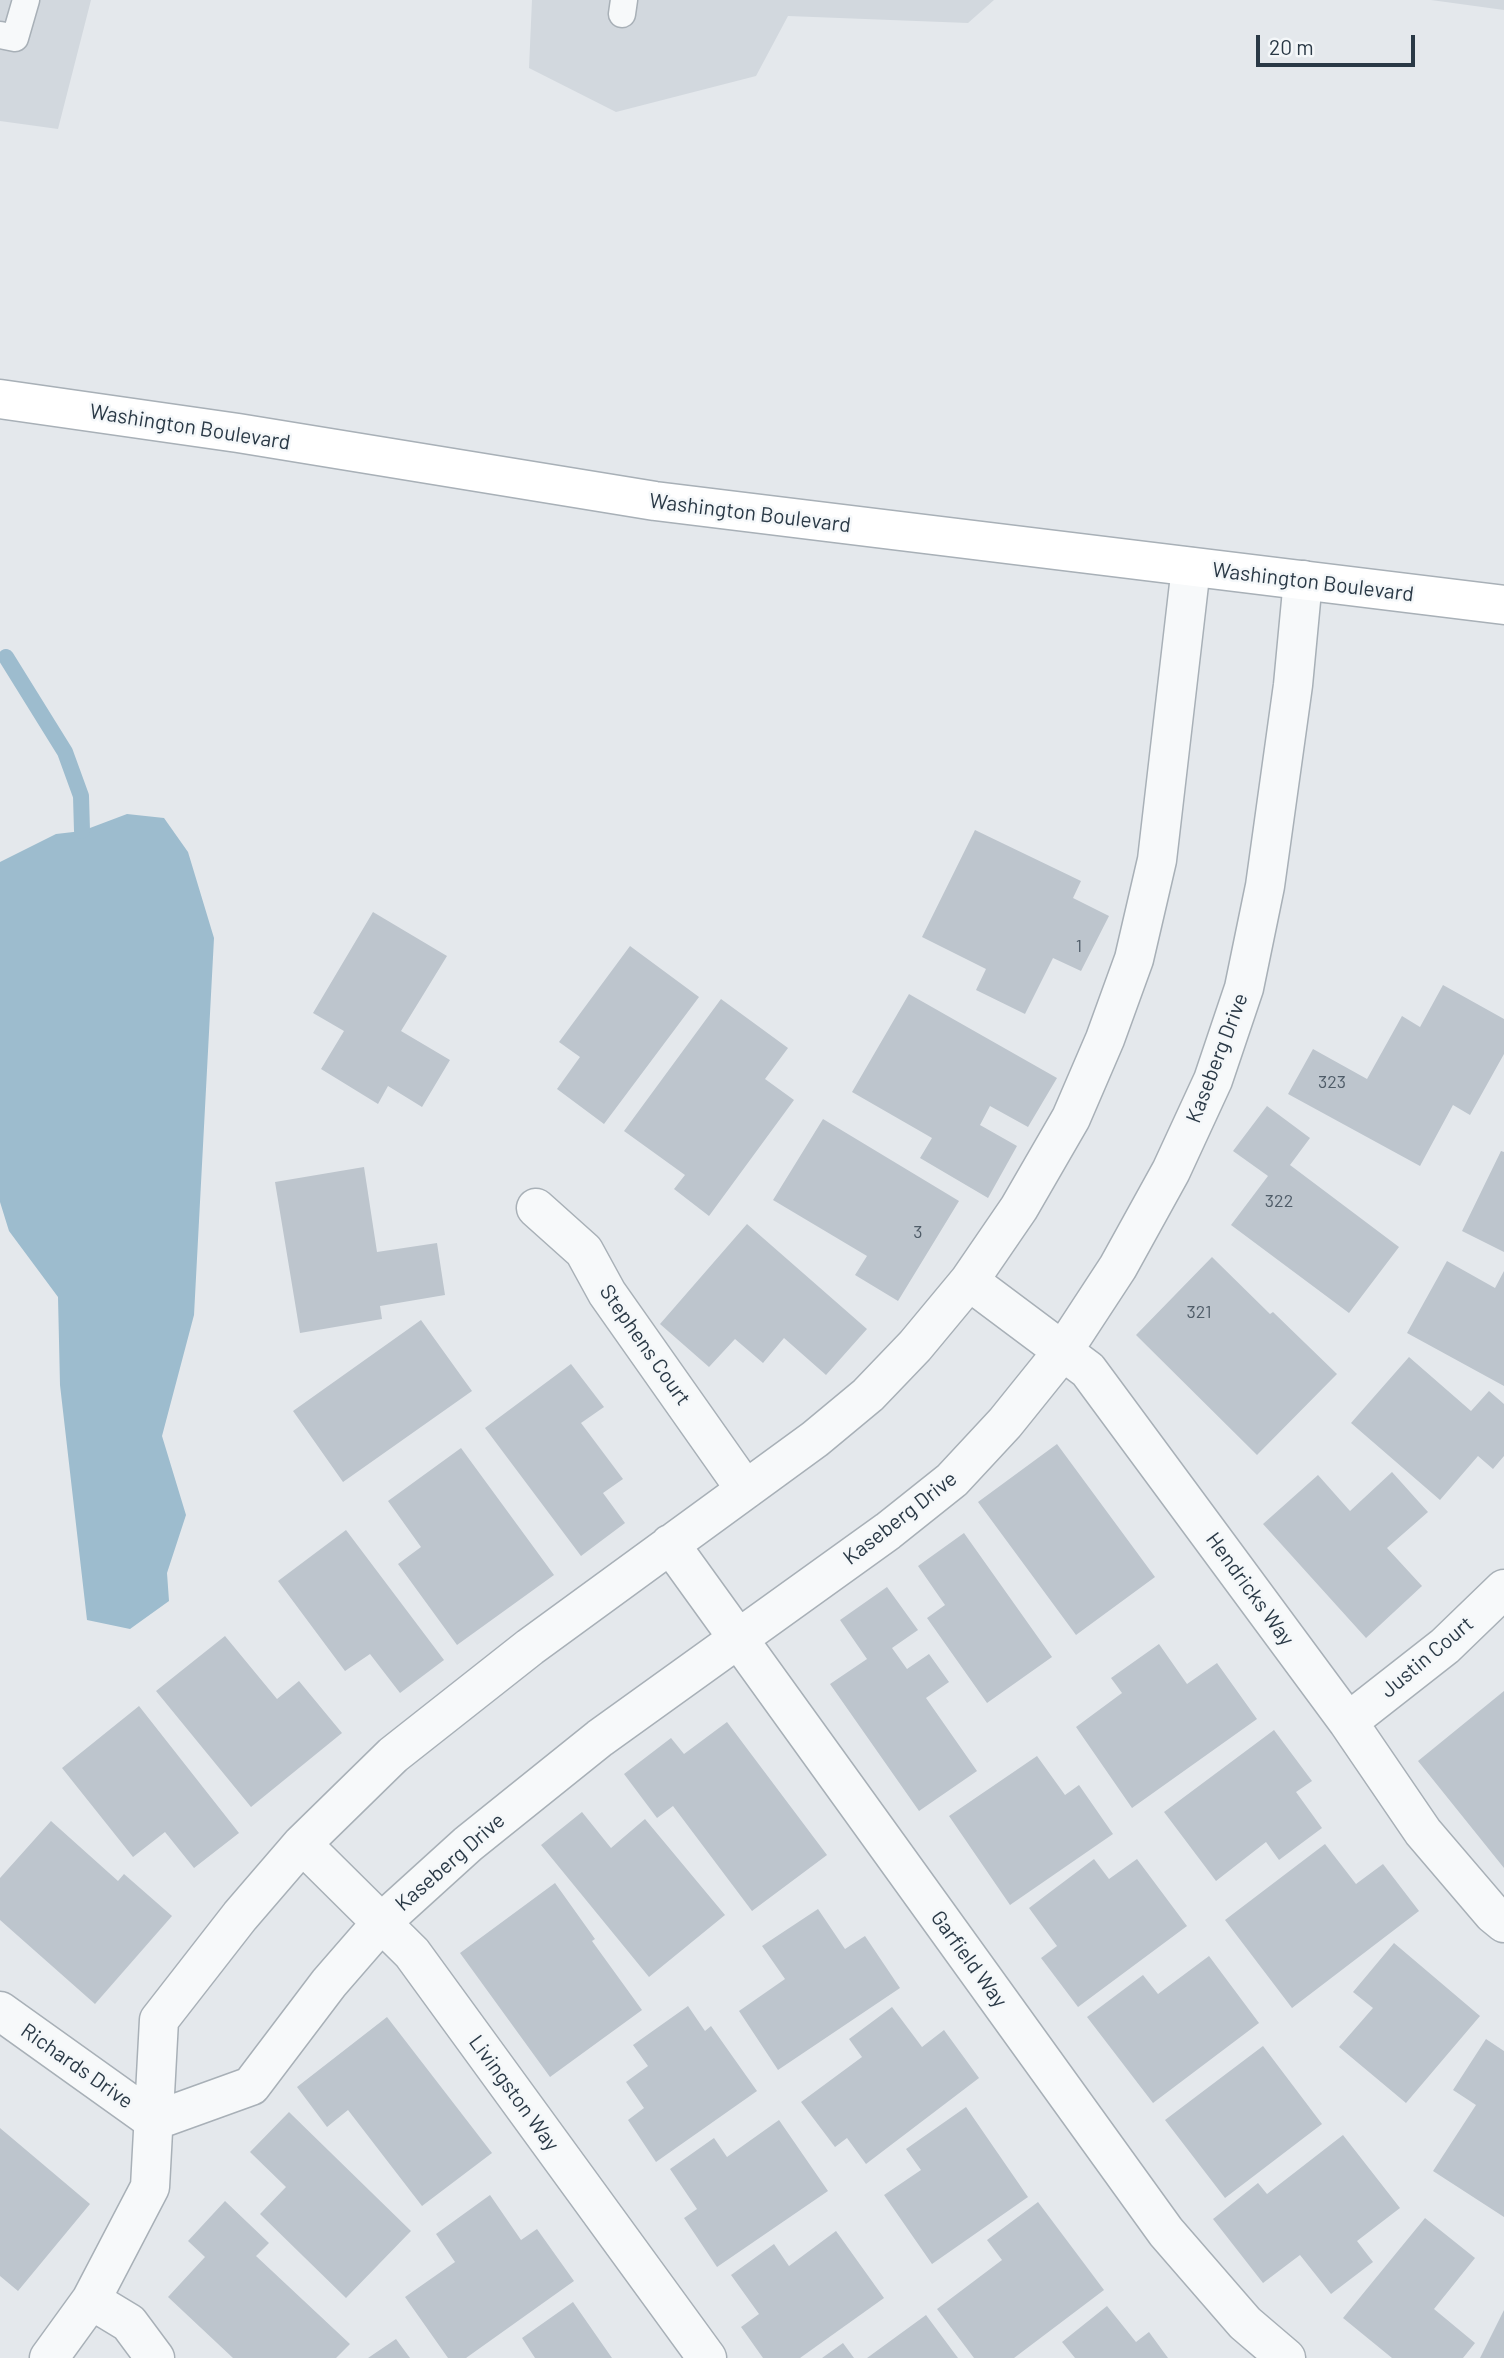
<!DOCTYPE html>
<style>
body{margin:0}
#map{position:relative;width:1504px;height:2358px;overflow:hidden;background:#e4e8ec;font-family:Barlow,sans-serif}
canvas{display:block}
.scale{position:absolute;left:1256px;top:35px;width:159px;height:32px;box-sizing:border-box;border:4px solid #2a3946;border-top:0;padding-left:9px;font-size:21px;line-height:24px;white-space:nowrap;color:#2a3946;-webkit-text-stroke:5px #f4f7f9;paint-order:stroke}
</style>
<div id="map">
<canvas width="1504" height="2358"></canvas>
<div class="scale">20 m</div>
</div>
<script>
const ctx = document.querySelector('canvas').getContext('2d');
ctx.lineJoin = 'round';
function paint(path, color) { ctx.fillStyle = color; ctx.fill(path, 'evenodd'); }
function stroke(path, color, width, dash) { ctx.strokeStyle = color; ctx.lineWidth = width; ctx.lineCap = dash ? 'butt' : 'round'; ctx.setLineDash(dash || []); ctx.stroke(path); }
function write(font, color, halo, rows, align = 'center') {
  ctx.font = font + ' Barlow,sans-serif'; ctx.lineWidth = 5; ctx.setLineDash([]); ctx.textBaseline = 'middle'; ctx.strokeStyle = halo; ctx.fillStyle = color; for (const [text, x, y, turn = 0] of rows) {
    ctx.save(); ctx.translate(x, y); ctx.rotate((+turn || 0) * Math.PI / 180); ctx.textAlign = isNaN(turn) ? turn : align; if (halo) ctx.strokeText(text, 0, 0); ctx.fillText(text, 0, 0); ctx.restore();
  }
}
const built = new Path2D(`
 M 0,0 L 91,0 L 58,129 L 0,121 Z
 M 532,0 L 994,0 L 968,23 L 788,16 L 756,76 L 616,112 L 529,68 Z
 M 1431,0 L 1504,0 L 1504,10 Z`);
const water = new Path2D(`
 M 127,814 L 164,818 L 188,852 L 214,938 L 194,1315 L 162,1436 L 186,1515 L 167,1573 L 169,1601 L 130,1629 L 87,1620 L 60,1385 L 58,1297 L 9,1231 L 0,1202 L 0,862 L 56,834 L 82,831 Z`);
const stream = new Path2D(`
 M 6,657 L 65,752 L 81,796 L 82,831`);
const building = new Path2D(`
 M 975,830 L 1081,881 L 1073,898 L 1109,916 L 1081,971 L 1053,958 L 1025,1014 L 976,990 L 986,969 L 922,937 Z
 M 373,912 L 447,956 L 401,1031 L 450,1060 L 422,1107 L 388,1086 L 378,1104 L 321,1069 L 344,1031 L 313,1013 Z
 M 630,946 L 699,997 L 604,1124 L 557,1089 L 580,1057 L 559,1042 Z
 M 1443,985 L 1504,1019 L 1504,1054 L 1470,1115 L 1453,1105 L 1420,1166 L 1288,1094 L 1313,1049 L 1367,1079 L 1402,1016 L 1420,1027 Z
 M 909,994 L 1057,1078 L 1028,1127 L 990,1106 L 980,1125 L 1017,1146 L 988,1198 L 920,1158 L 932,1138 L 852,1092 Z
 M 721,999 L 788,1048 L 765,1079 L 794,1100 L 709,1216 L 674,1189 L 685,1175 L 624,1131 Z
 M 1267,1106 L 1310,1138 L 1290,1165 L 1399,1247 L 1349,1313 L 1231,1225 L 1268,1176 L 1233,1151 Z
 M 823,1119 L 959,1201 L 898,1301 L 855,1275 L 867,1256 L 773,1200 Z
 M 1501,1151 L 1504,1152 L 1504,1252 L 1462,1231 Z
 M 364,1167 L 377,1252 L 437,1243 L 445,1295 L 380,1306 L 382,1319 L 300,1333 L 275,1182 Z
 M 747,1224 L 867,1329 L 826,1375 L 784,1338 L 763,1363 L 735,1339 L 709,1367 L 660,1324 Z
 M 1212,1257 L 1270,1314 L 1273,1312 L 1337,1374 L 1257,1455 L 1136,1335 Z
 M 1447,1261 L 1495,1288 L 1504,1271 L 1504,1386 L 1407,1333 Z
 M 421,1320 L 472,1391 L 343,1482 L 293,1411 Z
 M 1409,1357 L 1471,1411 L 1489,1391 L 1504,1404 L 1504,1456 L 1493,1469 L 1478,1456 L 1440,1500 L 1351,1423 Z
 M 571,1364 L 604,1407 L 581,1423 L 623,1479 L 603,1493 L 625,1523 L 581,1556 L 485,1428 Z
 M 1057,1444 L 1155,1577 L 1076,1635 L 978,1502 Z
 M 461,1448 L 554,1575 L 457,1645 L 398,1564 L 421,1547 L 388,1501 Z
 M 1392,1472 L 1428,1512 L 1387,1548 L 1422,1586 L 1366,1638 L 1263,1524 L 1318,1475 L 1350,1511 Z
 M 346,1530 L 444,1660 L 400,1693 L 370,1654 L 345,1671 L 278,1581 Z
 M 964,1533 L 1052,1657 L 987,1703 L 927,1618 L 945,1605 L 918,1566 Z
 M 887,1587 L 918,1630 L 892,1648 L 907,1669 L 929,1654 L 949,1682 L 926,1698 L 977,1771 L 919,1811 L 830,1684 L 867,1659 L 840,1620 Z
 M 225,1636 L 277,1699 L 299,1681 L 342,1733 L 251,1807 L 156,1691 Z
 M 1159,1644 L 1187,1684 L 1217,1663 L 1257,1719 L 1132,1808 L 1076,1727 L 1122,1693 L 1111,1678 Z
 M 1504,1691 L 1504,1868 L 1418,1761 Z
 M 139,1706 L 239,1833 L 194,1868 L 165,1832 L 133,1857 L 62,1768 Z
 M 727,1722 L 827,1855 L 752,1911 L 673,1806 L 657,1818 L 624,1774 L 671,1738 L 684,1754 Z
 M 1274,1730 L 1312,1781 L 1296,1792 L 1322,1828 L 1279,1860 L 1266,1842 L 1216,1881 L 1164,1812 Z
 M 1037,1756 L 1065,1795 L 1079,1785 L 1113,1834 L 1010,1905 L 949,1816 Z
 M 582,1812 L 611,1848 L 645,1819 L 725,1915 L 649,1977 L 541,1845 Z
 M 51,1821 L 118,1881 L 124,1874 L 172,1916 L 95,2004 L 0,1920 L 0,1878 Z
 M 1325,1844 L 1356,1884 L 1383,1864 L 1419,1911 L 1292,2008 L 1225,1920 Z
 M 1094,1859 L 1109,1879 L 1137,1859 L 1187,1926 L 1078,2007 L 1041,1958 L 1057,1946 L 1029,1908 Z
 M 555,1883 L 595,1939 L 592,1941 L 642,2010 L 550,2077 L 460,1953 Z
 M 818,1909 L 845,1949 L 865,1936 L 900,1988 L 778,2070 L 739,2011 L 785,1979 L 762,1946 Z
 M 1394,1943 L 1480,2016 L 1406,2103 L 1339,2047 L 1373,2008 L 1353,1992 Z
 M 1209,1956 L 1259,2023 L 1153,2103 L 1087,2017 L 1143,1975 L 1158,1994 Z
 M 688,2006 L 705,2031 L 711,2026 L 757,2091 L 656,2162 L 628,2120 L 644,2108 L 626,2082 L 648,2066 L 633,2045 Z
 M 892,2007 L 922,2047 L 944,2030 L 979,2078 L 866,2164 L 847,2138 L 835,2147 L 801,2102 L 862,2057 L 849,2039 Z
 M 387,2017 L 492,2153 L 422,2206 L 348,2110 L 327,2127 L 297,2087 Z
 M 1486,2039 L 1504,2051 L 1504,2217 L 1433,2171 L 1476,2105 L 1453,2090 Z
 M 1263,2046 L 1322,2124 L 1225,2198 L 1165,2120 Z
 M 966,2107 L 1028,2197 L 932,2264 L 884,2195 L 921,2170 L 906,2149 Z
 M 289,2112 L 411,2231 L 346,2298 L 260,2214 L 286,2187 L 250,2152 Z
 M 779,2120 L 828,2191 L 717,2267 L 684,2218 L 697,2209 L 670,2169 L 714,2138 L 727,2157 Z
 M 0,2128 L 90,2204 L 18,2291 L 0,2276 Z
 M 1343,2135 L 1400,2208 L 1357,2241 L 1373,2262 L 1331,2294 L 1300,2255 L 1263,2283 L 1213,2219 L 1258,2183 L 1267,2194 Z
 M 490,2195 L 521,2240 L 537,2229 L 574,2281 L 466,2358 L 448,2358 L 405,2297 L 455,2262 L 436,2234 Z
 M 225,2201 L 269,2243 L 256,2256 L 350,2344 L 336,2358 L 233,2358 L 168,2297 L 205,2257 L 188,2241 Z
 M 1038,2202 L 1104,2290 L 1014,2358 L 974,2358 L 937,2309 L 1002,2260 L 987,2240 Z
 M 1425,2218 L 1475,2258 L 1434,2309 L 1475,2343 L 1463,2358 L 1392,2358 L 1343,2318 Z
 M 836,2231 L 884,2298 L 800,2358 L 763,2358 L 741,2327 L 759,2314 L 731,2275 L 774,2244 L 789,2266 Z
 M 573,2302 L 612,2358 L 535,2358 L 522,2338 Z
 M 1107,2306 L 1136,2342 L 1149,2332 L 1168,2358 L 1075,2358 L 1062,2342 Z
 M 1504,2310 L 1504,2358 L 1480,2358 Z
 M 926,2315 L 958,2358 L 867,2358 Z
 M 396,2339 L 410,2358 L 368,2358 Z
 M 843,2343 L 854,2358 L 822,2358 Z`);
const service = new Path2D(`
 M 622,14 L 624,0
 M 0,35 L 15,38 L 26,0`);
const minor = new Path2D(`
 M 536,1208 L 584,1251 L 607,1293 L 745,1489
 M 969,1281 L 1088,1370 L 1348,1722 L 1423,1832 L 1493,1914 L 1504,1923
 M 670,1544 L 1166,2232 L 1245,2323 L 1286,2358
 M 1348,1722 L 1445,1646 L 1504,1589
 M 302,1844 L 412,1953 L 707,2358
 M 0,2011 L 154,2121
 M 154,2121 L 251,2086 L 329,1983 L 382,1922 L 468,1844 L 600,1738 L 888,1531 L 952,1480 L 1005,1423 L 1063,1351 L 1118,1267 L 1171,1171 L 1213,1080 L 1244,988 L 1265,886 L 1293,685 L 1303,580
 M 91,2300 L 129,2323 L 155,2358
 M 49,2358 L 91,2300 L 150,2187 L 159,2020 L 240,1916 L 302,1844 L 393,1755 L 530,1647 L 815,1439 L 868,1395 L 915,1346 L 969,1281 L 1019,1208 L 1071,1118 L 1105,1039 L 1134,959 L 1157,860 L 1191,567`);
const secondary = new Path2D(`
 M 0,399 L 238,433 L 655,501 L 1504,605`);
const numberNames = [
 ["1",1079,946],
 ["323",1332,1082],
 ["322",1279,1201],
 ["3",918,1232],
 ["321",1199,1312]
];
const streetNames = [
 ["Washington Boulevard",190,427,9],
 ["Washington Boulevard",750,513,7],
 ["Washington Boulevard",1313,582,7],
 ["Kaseberg Drive",1217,1058,-69],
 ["Stephens Court",645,1345,55],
 ["Kaseberg Drive",900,1518,-38],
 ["Hendricks Way",1250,1589,54],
 ["Justin Court",1427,1657,-40],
 ["Kaseberg Drive",450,1862,-41],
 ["Garfield Way",969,1959,54],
 ["Richards Drive",77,2066,35],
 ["Livingston Way",514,2093,54]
];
paint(built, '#d2d8de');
paint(water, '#9dbcce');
stroke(stream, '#9dbcce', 16);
paint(building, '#bdc5cd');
stroke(service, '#a8b0b7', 29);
stroke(minor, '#a8b0b7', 41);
stroke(secondary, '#a8b0b7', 41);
stroke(service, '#f7f9fa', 26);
stroke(minor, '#f7f9fa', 38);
stroke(secondary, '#fff', 38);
write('18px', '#4f5c68', null, numberNames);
write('21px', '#2a3946', '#f4f7f9', streetNames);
</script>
